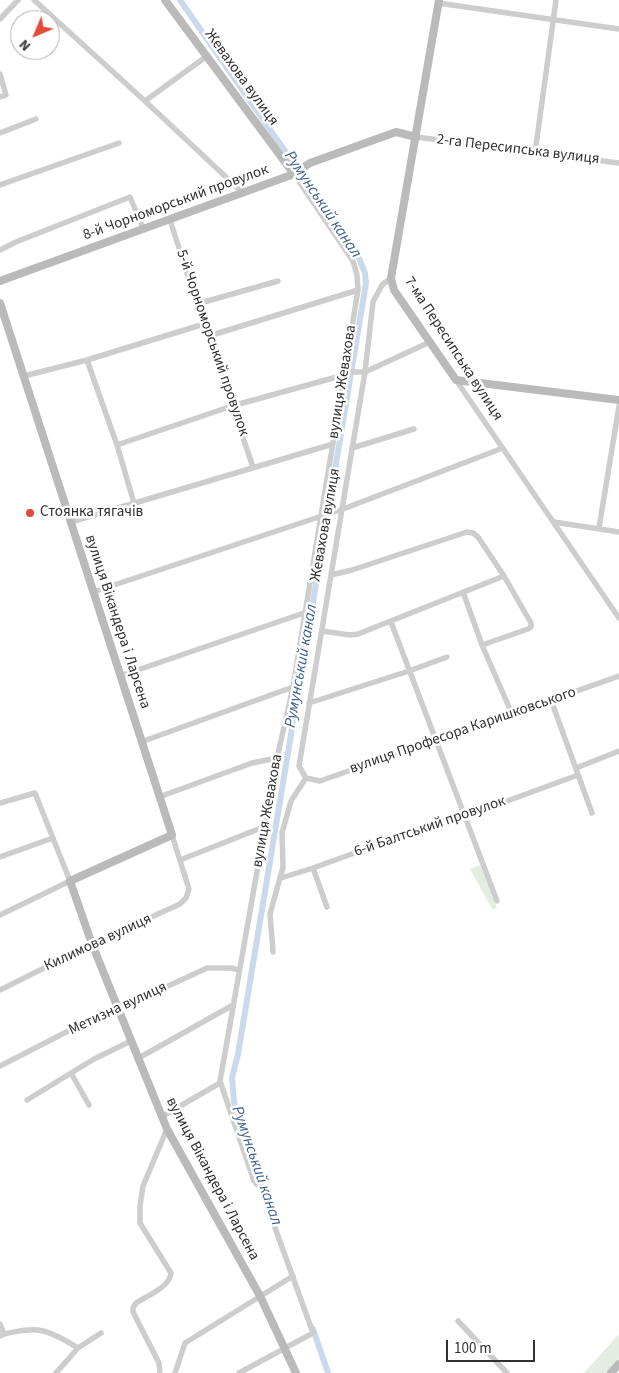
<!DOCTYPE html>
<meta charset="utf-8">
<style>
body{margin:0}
#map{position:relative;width:619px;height:1373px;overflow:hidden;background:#fff;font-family:"Source Sans 3",sans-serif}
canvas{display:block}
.north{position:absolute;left:10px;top:10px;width:50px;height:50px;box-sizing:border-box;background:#fff;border:1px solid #acacac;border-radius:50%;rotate:225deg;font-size:14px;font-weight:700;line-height:20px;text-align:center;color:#303030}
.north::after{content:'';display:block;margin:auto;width:18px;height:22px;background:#e24a37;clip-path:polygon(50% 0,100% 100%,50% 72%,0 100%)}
.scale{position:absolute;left:446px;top:1340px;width:89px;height:22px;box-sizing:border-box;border:2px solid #303030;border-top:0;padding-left:6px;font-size:15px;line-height:18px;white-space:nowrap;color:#303030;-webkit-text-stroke:4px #fff;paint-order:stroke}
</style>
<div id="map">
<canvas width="619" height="1373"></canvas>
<div class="north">N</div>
<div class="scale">100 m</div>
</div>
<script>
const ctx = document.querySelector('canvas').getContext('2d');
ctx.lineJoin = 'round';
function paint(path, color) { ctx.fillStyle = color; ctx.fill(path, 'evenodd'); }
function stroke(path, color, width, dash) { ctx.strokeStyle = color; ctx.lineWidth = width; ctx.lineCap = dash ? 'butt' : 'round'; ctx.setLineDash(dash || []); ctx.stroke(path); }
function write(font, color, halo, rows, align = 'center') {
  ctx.font = font + ' "Source Sans 3",sans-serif'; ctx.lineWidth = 5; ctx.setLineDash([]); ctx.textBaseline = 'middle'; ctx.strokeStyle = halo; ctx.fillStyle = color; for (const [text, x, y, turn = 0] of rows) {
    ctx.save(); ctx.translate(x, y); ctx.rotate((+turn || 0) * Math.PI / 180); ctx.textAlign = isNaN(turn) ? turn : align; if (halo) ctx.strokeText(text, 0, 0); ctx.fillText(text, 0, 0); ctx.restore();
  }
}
const green = new Path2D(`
 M 480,865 L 497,908 L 492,909 L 470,869 Z
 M 619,1334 L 619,1359 L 606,1373 L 584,1373 Z`);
const canal = new Path2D(`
 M 180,0 L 358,256 L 365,273 L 366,283 L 238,1054 L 232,1078 L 234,1102 L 266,1195
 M 313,1329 L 328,1373`);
const street = new Path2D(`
 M 34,0 L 145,101 L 243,193
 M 438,3 L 619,29
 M 0,19 L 18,0
 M 0,74 L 6,95 L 0,97
 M 145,101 L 207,56
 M 0,133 L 36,119
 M 416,137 L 619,163
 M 535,153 L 556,0
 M 0,185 L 119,143
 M 170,220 L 197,304 L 253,467
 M 0,250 L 16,242 L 130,197 L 144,230
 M 197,304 L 278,281
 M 209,336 L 358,290
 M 87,360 L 117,445 L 134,503
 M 24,376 L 87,360 L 204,324
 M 456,380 L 619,618
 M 117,445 L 232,406 L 344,375 L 348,372 L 365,372 L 430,342
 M 352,448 L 414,429
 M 71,522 L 333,444
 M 554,522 L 619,532
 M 599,528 L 619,406
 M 331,575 L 352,570 L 467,532 L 473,533 L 478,537 L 504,576 L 531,623 L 531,627 L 528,629 L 482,645
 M 93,592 L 343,509 L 503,448
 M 463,592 L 482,645 L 512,714
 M 391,622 L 497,901
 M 322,631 L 350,635 L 358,634 L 504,576
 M 120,676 L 304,613
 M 551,700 L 592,813
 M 309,703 L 409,671 L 447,657
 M 141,742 L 293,687
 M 576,768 L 619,751
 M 306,778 L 299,766 L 365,372 L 373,302 L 382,285 L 391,278
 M 306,778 L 320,781 L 619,676
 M 159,797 L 252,763 L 277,758
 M 0,803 L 35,793 L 70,881 L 0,915
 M 0,857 L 53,838
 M 180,860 L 266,826
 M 313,868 L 327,907
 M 281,878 L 313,868 L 457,816 L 469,815 L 578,775
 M 273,952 L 270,914 L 283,867 L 282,833 L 291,801 L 306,778
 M 0,990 L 92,944 L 180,904 L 186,898 L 189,889 L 172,835
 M 137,1059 L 233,1005
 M 0,1066 L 111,1009 L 125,1006 L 207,968 L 231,968 L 239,970
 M 71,1073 L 89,1105
 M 27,1100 L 94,1059 L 131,1041
 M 161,1117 L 220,1083
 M 458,1321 L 507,1373
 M 0,1324 L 4,1334
 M 0,1336 L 4,1334 C 14,1332 26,1329 37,1330 C 50,1331 67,1341 78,1348
 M 56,1373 L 78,1348 L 101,1333
 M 160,1373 L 159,1363 L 133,1312 L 133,1308 L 136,1303 C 147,1296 170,1287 171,1273 L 140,1223 L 140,1206 L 143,1186 L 167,1129
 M 175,1373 L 185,1343 L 293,1276
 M 239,1373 L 313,1333 L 261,1189 L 254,1181 L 220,1081 L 277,758 L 293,687 L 358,290 L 357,275 L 353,261 L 294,174`);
const secondary = new Path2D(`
 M 165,0 L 294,174
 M 439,0 L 391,278 L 394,290 L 456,380 L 619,400
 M 0,281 L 294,174 L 310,163 L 396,132 L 416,137
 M 0,303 L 172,835 L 70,881 L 92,944 L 167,1129 L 260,1296 L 296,1373
 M 611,1373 L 619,1364`);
const markers = [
 [30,513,5,"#e24a37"]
];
const streetNames = [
 ["Жевахова вулиця",241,78,54],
 ["2-га Пересипська вулиця",518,150,7],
 ["8-й Чорноморський провулок",176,203,-20],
 ["5-й Чорноморський провулок",212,343,71],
 ["7-ма Пересипська вулиця",453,349,57],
 ["вулиця Жевахова",343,382,-81],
 ["Жевахова вулиця",326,525,-80],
 ["вулиця Вікандера і Ларсена",117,622,72],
 ["вулиця Професора Каришковського",463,731,-19],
 ["вулиця Жевахова",268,811,-80],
 ["6-й Балтський провулок",430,827,-19],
 ["Килимова вулиця",98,943,-25],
 ["Метизна вулиця",118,1009,-25],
 ["вулиця Вікандера і Ларсена",212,1179,62]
];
const poiNames = [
 ["Стоянка тягачів",40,513]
];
const waterNames = [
 ["Румунський канал",322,205,56],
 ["Румунський канал",302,666,-80],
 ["Румунський канал",256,1166,71]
];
paint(green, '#e4eddf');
stroke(canal, '#cbd9ec', 6);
stroke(street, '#cdcdcd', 5.5);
stroke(secondary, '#bababa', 8);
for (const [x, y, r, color] of markers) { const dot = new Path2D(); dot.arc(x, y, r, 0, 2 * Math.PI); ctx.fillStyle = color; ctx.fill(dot); stroke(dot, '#fff', 2); }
write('15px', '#303030', '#fff', streetNames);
write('15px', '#303030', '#fff', poiNames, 'left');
write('italic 16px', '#3f6291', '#fff', waterNames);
</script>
